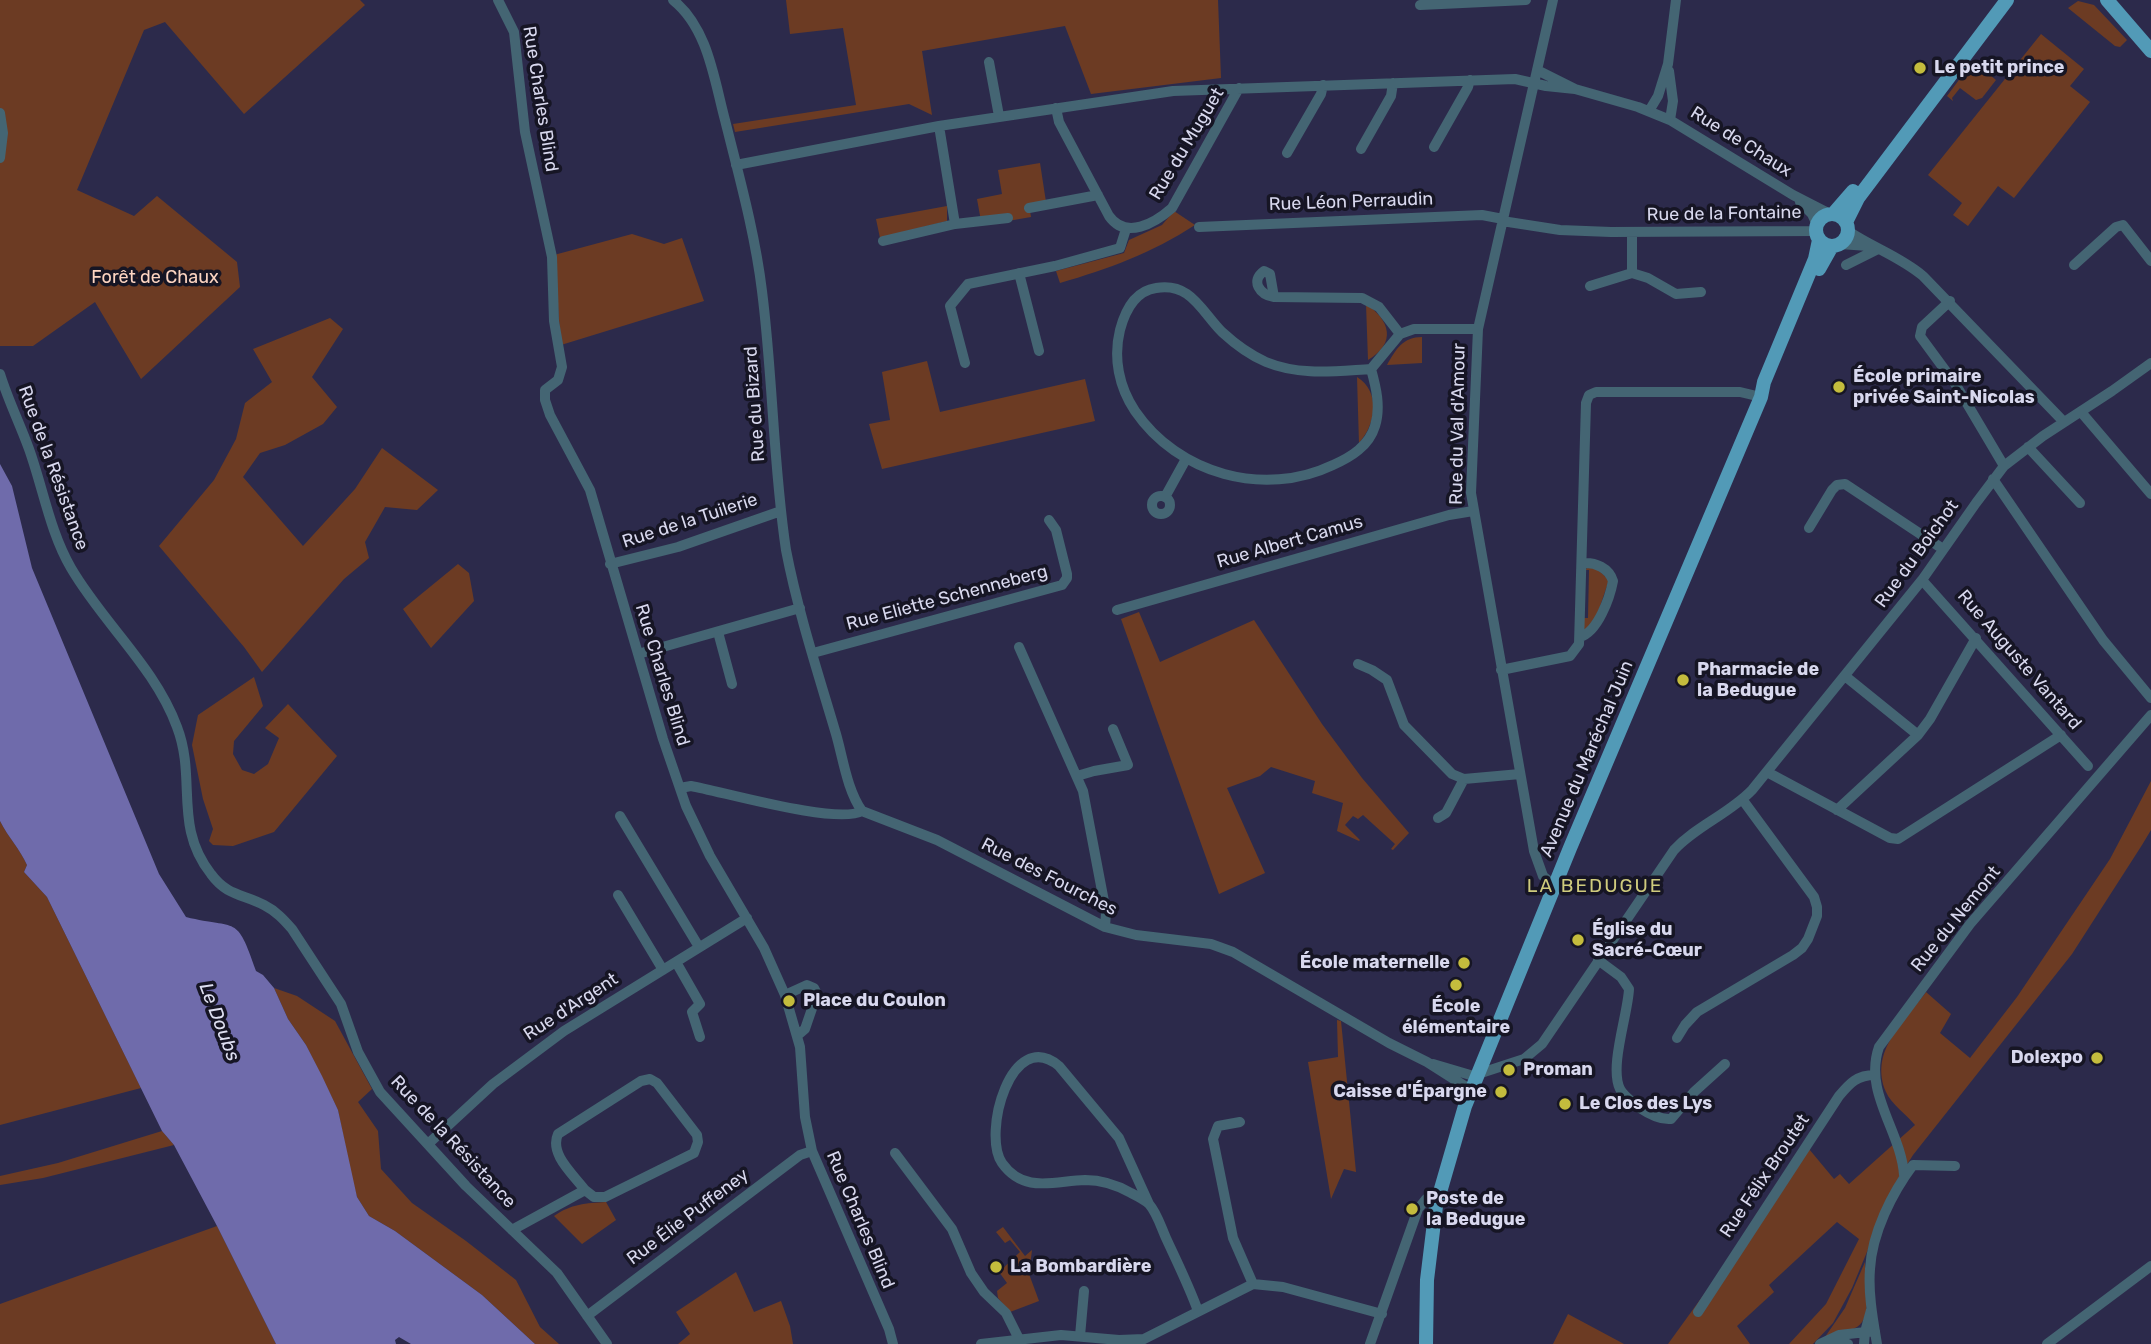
<!DOCTYPE html>
<meta charset="utf-8">
<style>
body{margin:0}
canvas{display:block;background:#2c2a4b}
</style>
<canvas width="2151" height="1344"></canvas>
<script>
const ctx = document.querySelector('canvas').getContext('2d');
ctx.lineJoin = 'round';
function paint(path, color) { ctx.fillStyle = color; ctx.fill(path, 'evenodd'); }
function stroke(path, color, width, dash) { ctx.strokeStyle = color; ctx.lineWidth = width; ctx.lineCap = dash ? 'butt' : 'round'; ctx.setLineDash(dash || []); ctx.stroke(path); }
function write(font, color, halo, rows, align = 'center') {
  ctx.font = font + ' Rubik,sans-serif'; ctx.lineWidth = 7; ctx.setLineDash([]); ctx.textBaseline = 'middle'; ctx.strokeStyle = halo; ctx.fillStyle = color; for (const [text, x, y, turn = 0] of rows) {
    ctx.save(); ctx.translate(x, y); ctx.rotate((+turn || 0) * Math.PI / 180); ctx.textAlign = isNaN(turn) ? turn : align; if (halo) ctx.strokeText(text, 0, 0); ctx.fillText(text, 0, 0); ctx.restore();
  }
}
const green = new Path2D(`
 M 0,0 L 360,0 L 365,5 L 244,114 L 165,22 L 144,30 L 77,190 L 134,216 L 157,196 L 237,262 L 240,287 L 141,379 L 95,302 L 33,346 L 0,346 Z
 M 786,0 L 1218,0 L 1221,78 L 1091,94 L 1065,26 L 922,51 L 932,115 L 909,104 L 735,132 L 733,124 L 856,105 L 843,28 L 790,34 Z
 M 2078,1 L 2094,5 L 2127,40 L 2120,47 L 2115,46 L 2068,8 Z
 M 2041,34 L 2084,69 L 2070,86 L 2090,102 L 2014,198 L 1998,186 L 1968,226 L 1953,215 L 1962,203 L 1928,175 Z
 M 1973,61 L 1996,80 L 1982,98 L 1976,100 L 1960,88 L 1952,98 L 1953,101 L 1947,96 Z
 M 1040,163 L 1046,202 L 1029,205 L 1031,217 L 1008,221 L 981,221 L 977,199 L 1002,194 L 998,170 Z
 M 947,206 L 947,221 L 880,238 L 876,219 Z
 M 1174,211 L 1195,225 C 1152,253 1108,269 1060,283 L 1056,271 L 1124,253 L 1129,240 L 1162,225 Z
 M 632,234 L 664,244 L 682,238 L 704,301 L 561,345 L 554,255 Z
 M 1366,304 C 1390,320 1397,343 1368,360 Z
 M 330,318 L 343,329 L 312,377 L 337,407 L 323,424 L 285,445 L 260,453 L 243,477 L 303,546 L 355,489 L 382,448 L 438,490 L 417,510 L 385,507 L 365,542 L 369,558 L 344,579 L 262,672 L 244,647 L 159,546 L 214,480 L 236,439 L 245,403 L 272,382 L 253,349 Z
 M 1422,337 L 1422,363 L 1387,365 C 1396,349 1403,337 1422,337 Z
 M 927,361 L 940,412 L 1085,379 L 1095,421 L 882,469 L 869,424 L 890,420 L 882,372 Z
 M 1357,377 C 1381,392 1376,424 1359,443 Z
 M 458,564 L 469,573 L 474,601 L 431,648 L 403,609 Z
 M 1594,566 L 1609,580 L 1595,621 L 1584,632 L 1584,618 L 1588,618 L 1589,570 L 1585,570 L 1588,567 Z
 M 1139,612 L 1160,662 L 1254,620 L 1322,724 L 1362,778 L 1409,833 L 1393,850 L 1391,849 L 1395,844 L 1363,815 L 1358,819 L 1353,816 L 1345,825 L 1360,840 L 1359,841 L 1337,831 L 1343,803 L 1312,793 L 1315,781 L 1271,767 L 1260,776 L 1227,788 L 1265,873 L 1219,894 L 1121,619 Z
 M 254,677 L 263,706 L 234,741 L 233,754 L 242,770 L 254,774 L 268,764 L 279,738 L 265,728 L 288,704 L 337,756 L 274,832 L 233,846 L 213,845 L 209,841 L 213,829 L 203,799 L 192,745 L 198,715 Z
 M 2151,781 L 2151,830 L 2142,845 L 2072,954 L 1913,1155 L 1896,1182 L 1852,1288 L 1833,1323 L 1813,1344 L 1789,1344 L 1826,1304 L 1859,1239 L 1837,1222 L 1769,1285 L 1774,1292 L 1737,1326 L 1750,1344 L 1668,1344 L 1809,1149 L 1834,1179 L 1840,1174 L 1849,1184 L 1915,1125 C 1907,1115 1891,1104 1886,1092 C 1869,1052 1903,1023 1926,992 L 1951,1014 L 1940,1033 L 1970,1058 L 2017,997 L 2110,859 Z
 M 0,821 C 8,837 20,849 27,865 L 24,872 L 47,897 L 141,1088 L 0,1125 Z
 M 274,988 L 297,996 L 335,1021 L 372,1089 L 358,1102 L 378,1131 L 381,1169 L 412,1203 L 466,1241 L 516,1280 L 540,1327 L 559,1344 L 535,1344 L 482,1295 L 395,1231 L 369,1216 L 357,1197 L 352,1179 L 338,1110 L 306,1045 L 288,1019 Z
 M 1337,1020 L 1341,1021 L 1356,1172 L 1344,1169 L 1331,1199 L 1308,1062 L 1338,1057 Z
 M 162,1131 L 174,1145 L 43,1178 L 0,1185 L 0,1176 L 58,1163 Z
 M 606,1202 L 616,1220 L 582,1244 L 554,1216 C 571,1204 586,1203 606,1202 Z
 M 217,1226 L 276,1344 L 0,1344 L 0,1304 Z
 M 1003,1227 L 1025,1256 L 1032,1250 L 1029,1274 L 1039,1301 L 1010,1312 L 998,1298 L 997,1291 L 1007,1283 L 999,1272 L 1020,1252 L 1010,1240 L 1005,1243 L 996,1232 Z
 M 1865,1262 C 1864,1279 1874,1317 1857,1327 C 1848,1332 1835,1334 1825,1337 L 1845,1308 Z
 M 736,1272 L 754,1312 L 781,1301 L 790,1326 L 793,1344 L 678,1344 L 690,1334 L 676,1312 Z
 M 1568,1314 L 1624,1344 L 1553,1344 Z`);
const water = new Path2D(`
 M 0,464 L 12,486 L 32,568 L 159,874 L 186,917 C 238,930 236,913 256,971 L 263,975 L 274,988 L 288,1019 L 306,1045 L 322,1076 L 338,1110 L 357,1197 L 369,1216 L 395,1231 L 482,1295 L 535,1344 L 411,1344 L 399,1337 L 395,1340 L 396,1344 L 276,1344 L 217,1226 L 174,1145 L 162,1131 L 47,897 L 24,872 L 27,865 C 20,849 8,837 0,821 Z`);
const minor = new Path2D(`
 M 498,0 L 514,32 L 525,132 L 552,257 L 554,321 L 562,367 L 558,380 L 545,390 L 545,400 L 550,415 L 590,490 L 663,739 L 686,806 L 710,856 L 764,948 L 785,995 L 800,1047 L 805,1117 L 812,1151 L 889,1329 L 893,1344
 M 673,0 C 708,28 714,79 725,120 C 739,176 755,233 762,291 C 773,377 773,464 786,550 C 798,612 818,673 836,734 C 843,758 847,790 862,811
 M 1553,0 L 1478,329 L 1471,493 L 1534,851 L 1543,876 L 1555,886
 M 1420,5 L 1526,0
 M 989,62 L 999,116
 M 1537,70 L 1575,89 L 1638,107 L 1670,120 L 1793,195 L 1830,214
 M 1669,71 L 1673,101 L 1670,120
 M 1056,108 L 1059,122 L 1109,216 C 1126,240 1155,223 1172,208 L 1239,88
 M 1649,111 L 1658,96 L 1668,64 L 1676,0
 M 0,113 L 3,133 L 0,158
 M 1434,147 L 1468,87 L 1470,80
 M 1361,149 L 1391,96 L 1393,83
 M 1287,153 L 1321,94 L 1323,85
 M 736,165 L 939,126 L 1173,91 L 1515,79 L 1546,86 L 1575,89
 M 1800,202 L 1812,214 L 1817,225
 M 1029,208 L 1098,195
 M 1502,221 L 1560,230 L 1611,232 L 1816,231
 M 955,224 L 1008,218
 M 1199,227 L 1482,215 L 1503,219
 M 1848,231 C 1873,248 1899,256 1923,276 L 2064,422
 M 883,241 L 955,224 L 939,126
 M 1840,244 L 1868,246
 M 1846,265 L 1878,249
 M 2074,265 L 2116,227 L 2123,225 L 2151,261
 M 1019,273 L 1039,351
 M 1632,273 L 1648,278 L 1676,294 L 1701,292
 M 1590,286 L 1632,273 L 1632,232
 M 1274,297 L 1270,274 L 1264,271 C 1250,281 1260,295 1274,297 L 1362,298 L 1379,307 L 1400,334
 M 1950,301 L 1922,327 L 1920,336 L 1956,385 L 2004,466
 M 965,363 L 950,306 L 968,284 L 1055,266 L 1120,248 L 1126,229
 M 1371,369 C 1335,371 1300,376 1266,362 C 1250,355 1235,344 1222,332 C 1201,311 1191,282 1156,288 C 1135,291 1125,311 1120,330 C 1113,358 1119,387 1135,411 C 1178,474 1264,498 1333,465 C 1351,457 1369,446 1375,426 C 1381,407 1376,387 1371,369 L 1400,334 L 1414,329 L 1478,329
 M 0,374 C 8,400 20,424 29,449 C 43,488 50,532 71,568 C 103,623 155,667 177,727 C 197,779 173,826 211,874 C 227,896 243,894 264,905 C 276,911 284,920 292,929 L 341,1004 L 358,1052 L 380,1092 L 466,1186 L 557,1273 L 607,1344
 M 2081,412 L 2151,494
 M 2028,447 L 2080,503
 M 1993,479 L 2103,640 L 2151,698
 M1152 505a9 9 0 1 1 18 0a9 9 0 1 1-18 0Z
 M 1165,497 L 1186,459
 M 1809,528 L 1832,490 L 1837,485 L 1845,484 L 1943,549
 M 610,564 L 678,547 L 781,511
 M 1922,580 L 2088,766
 M 1117,610 L 1449,515 L 1473,511
 M 718,632 L 732,684
 M 1580,637 C 1598,632 1610,597 1613,581 C 1609,568 1595,562 1583,563
 M 1019,647 L 1083,791 L 1106,912 L 1105,927
 M 813,653 L 1062,585 L 1067,578 L 1067,574 L 1056,530 L 1049,520
 M 638,654 L 800,608
 M 1358,664 L 1372,670 L 1387,680 L 1404,725 L 1452,774 L 1464,779 L 1520,774
 M 1501,670 L 1570,656 L 1579,644 L 1586,403 L 1589,395 L 1596,392 L 1740,392 L 1761,397
 M 1845,676 L 1918,735
 M 1767,772 L 1890,838 L 1898,839 L 2061,735
 M 1077,776 L 1094,771 L 1128,765 L 1113,729
 M 680,788 L 691,786 C 724,792 837,825 862,811 L 937,840 L 1105,927 L 1136,935 L 1211,944 L 1233,952 L 1389,1043 L 1427,1062 L 1471,1090
 M 1837,810 L 1918,735 L 1930,719 L 1976,638
 M 620,816 L 699,947
 M 1438,818 L 1446,813 L 1464,779
 M 618,895 L 663,970
 M 1598,960 L 1621,977 L 1629,989 C 1628,1014 1609,1067 1620,1089 C 1624,1097 1633,1102 1640,1108 C 1649,1114 1660,1120 1671,1119 L 1694,1092 L 1725,1064
 M 676,962 L 700,1004 L 692,1012 L 700,1037
 M 785,995 L 807,985 L 814,988 L 817,994 L 805,1029 L 798,1035
 M 1677,1038 L 1685,1025 L 1697,1012 L 1793,955 L 1802,948 L 1808,939 L 1817,916 L 1817,907 L 1814,897 L 1742,799
 M 1433,1064 L 1477,1077
 M 1478,1074 L 1524,1059 L 1542,1044 L 1674,850 C 1696,826 1729,814 1752,790 L 1922,580 L 1976,503 L 2004,466 L 2043,436 L 2112,391 L 2151,363
 M 1240,1122 L 1218,1126 L 1213,1139 L 1233,1238 L 1253,1284
 M 428,1144 L 493,1084 L 564,1031 L 747,918
 M 895,1153 L 952,1229 L 971,1273 L 984,1292 L 1006,1313 L 1019,1339
 M 1904,1175 C 1901,1131 1863,1092 1879,1047 L 1970,924 L 2151,715
 M 1149,1204 L 1119,1138 L 1059,1066 C 1011,1026 982,1134 1002,1163 C 1024,1194 1054,1181 1085,1180 C 1102,1180 1117,1185 1131,1193 C 1137,1196 1145,1200 1149,1204 C 1157,1213 1161,1227 1166,1238 C 1177,1262 1189,1286 1198,1311
 M 512,1230 L 585,1190 L 594,1197 L 605,1197 L 694,1153 L 698,1142 L 697,1135 L 657,1083 L 650,1079 L 641,1081 L 558,1134 C 549,1154 573,1174 585,1190
 M 1698,1312 L 1839,1096 C 1850,1083 1857,1075 1875,1075
 M 587,1316 L 800,1155 L 812,1151
 M 1080,1336 L 1084,1291
 M 1830,1341 L 1848,1344
 M 981,1344 L 1061,1335 L 1119,1340 L 1144,1339 L 1253,1284 L 1283,1287 L 1382,1314
 M 1370,1344 L 1418,1209 L 1426,1199 L 1437,1199
 M 1820,1344 L 1839,1335 L 1875,1331
 M 1864,1344 L 1865,1332 L 1871,1310
 M 1877,1344 C 1873,1320 1868,1293 1870,1269 C 1872,1233 1892,1193 1913,1165 L 1955,1166
 M 2047,1344 L 2151,1266`);
const major = new Path2D(`
 M 2107,0 L 2151,51
 M1816 230a16 16 0 1 1 32 0a16 16 0 1 1-32 0Z
 M 1833,214 L 1853,191
 M 1846,222 L 1858,198 L 2007,0
 M 1819,269 L 1832,246
 M 1426,1344 L 1427,1280 L 1436,1206 L 1465,1106 L 1570,848 L 1761,397 L 1764,382 L 1815,259 L 1819,240`);
const markers = [
 [1920,68,7,"#c4bc3d"],
 [1839,387,7,"#c4bc3d"],
 [1683,680,7,"#c4bc3d"],
 [1578,940,7,"#c4bc3d"],
 [1464,963,7,"#c4bc3d"],
 [1456,985,7,"#c4bc3d"],
 [789,1001,7,"#c4bc3d"],
 [2097,1058,7,"#c4bc3d"],
 [1509,1070,7,"#c4bc3d"],
 [1501,1092,7,"#c4bc3d"],
 [1565,1104,7,"#c4bc3d"],
 [1412,1209,7,"#c4bc3d"],
 [996,1267,7,"#c4bc3d"]
];
const poiNames = [
 ["Le petit prince",1934,68],
 ["École primaire",1853,377],
 ["privée Saint-Nicolas",1853,398],
 ["Pharmacie de",1697,670],
 ["la Bedugue",1697,691],
 ["Église du",1592,930],
 ["Sacré-Cœur",1592,951],
 ["École maternelle",1450,963,"right"],
 ["Place du Coulon",803,1001],
 ["École",1456,1007,"center"],
 ["élémentaire",1456,1028,"center"],
 ["Dolexpo",2083,1058,"right"],
 ["Proman",1523,1070],
 ["Caisse d'Épargne",1487,1092,"right"],
 ["Le Clos des Lys",1579,1104],
 ["Poste de",1426,1199],
 ["la Bedugue",1426,1220],
 ["La Bombardière",1010,1267]
];
const streetNames = [
 ["Rue Charles Blind",540,99,81],
 ["Rue de Chaux",1741,142,32],
 ["Rue du Muguet",1187,144,-59],
 ["Rue Léon Perraudin",1351,202,-2],
 ["Rue de la Fontaine",1724,214,-1],
 ["Rue du Bizard",755,404,-94],
 ["Rue du Val d'Amour",1458,424,-89],
 ["Rue de la Résistance",53,468,70],
 ["Rue de la Tuilerie",690,521,-18],
 ["Rue Albert Camus",1290,542,-16],
 ["Rue du Boichot",1917,554,-54],
 ["Rue Eliette Schenneberg",947,598,-15],
 ["Rue Auguste Vantard",2019,660,49],
 ["Rue Charles Blind",662,675,73],
 ["Avenue du Maréchal Juin",1587,759,-67],
 ["Rue des Fourches",1049,877,27],
 ["Rue du Nemont",1956,919,-51],
 ["Rue d'Argent",571,1007,-33],
 ["Rue de la Résistance",453,1142,47],
 ["Rue Félix Broutet",1765,1176,-56],
 ["Rue Élie Puffeney",688,1217,-37],
 ["Rue Charles Blind",860,1220,67]
];
const parkNames = [
 ["Forêt de Chaux",155,278]
];
const neighbourhoodNames = [
 ["LA BEDUGUE",1595,887]
];
const waterNames = [
 ["Le Doubs",219,1022,69]
];
paint(green, '#6c3b23');
paint(water, '#6f6bab');
stroke(minor, '#446573', 10);
stroke(major, '#529ab7', 14);
for (const [x, y, r, color] of markers) { const dot = new Path2D(); dot.arc(x, y, r, 0, 2 * Math.PI); ctx.fillStyle = color; ctx.fill(dot); stroke(dot, '#161524', 2.5); }
write('bold 18px', '#d8d8ee', '#161524', poiNames, 'left');
write('18px', '#d8d8ee', '#161524', streetNames);
write('18px', '#fcd4c1', '#161524', parkNames);
ctx.letterSpacing = '2px';
write('19px', '#cfcb7d', '#161524', neighbourhoodNames);
ctx.letterSpacing = '0px';
write('italic 19px', '#dfe0f2', '#161524', waterNames);
</script>
